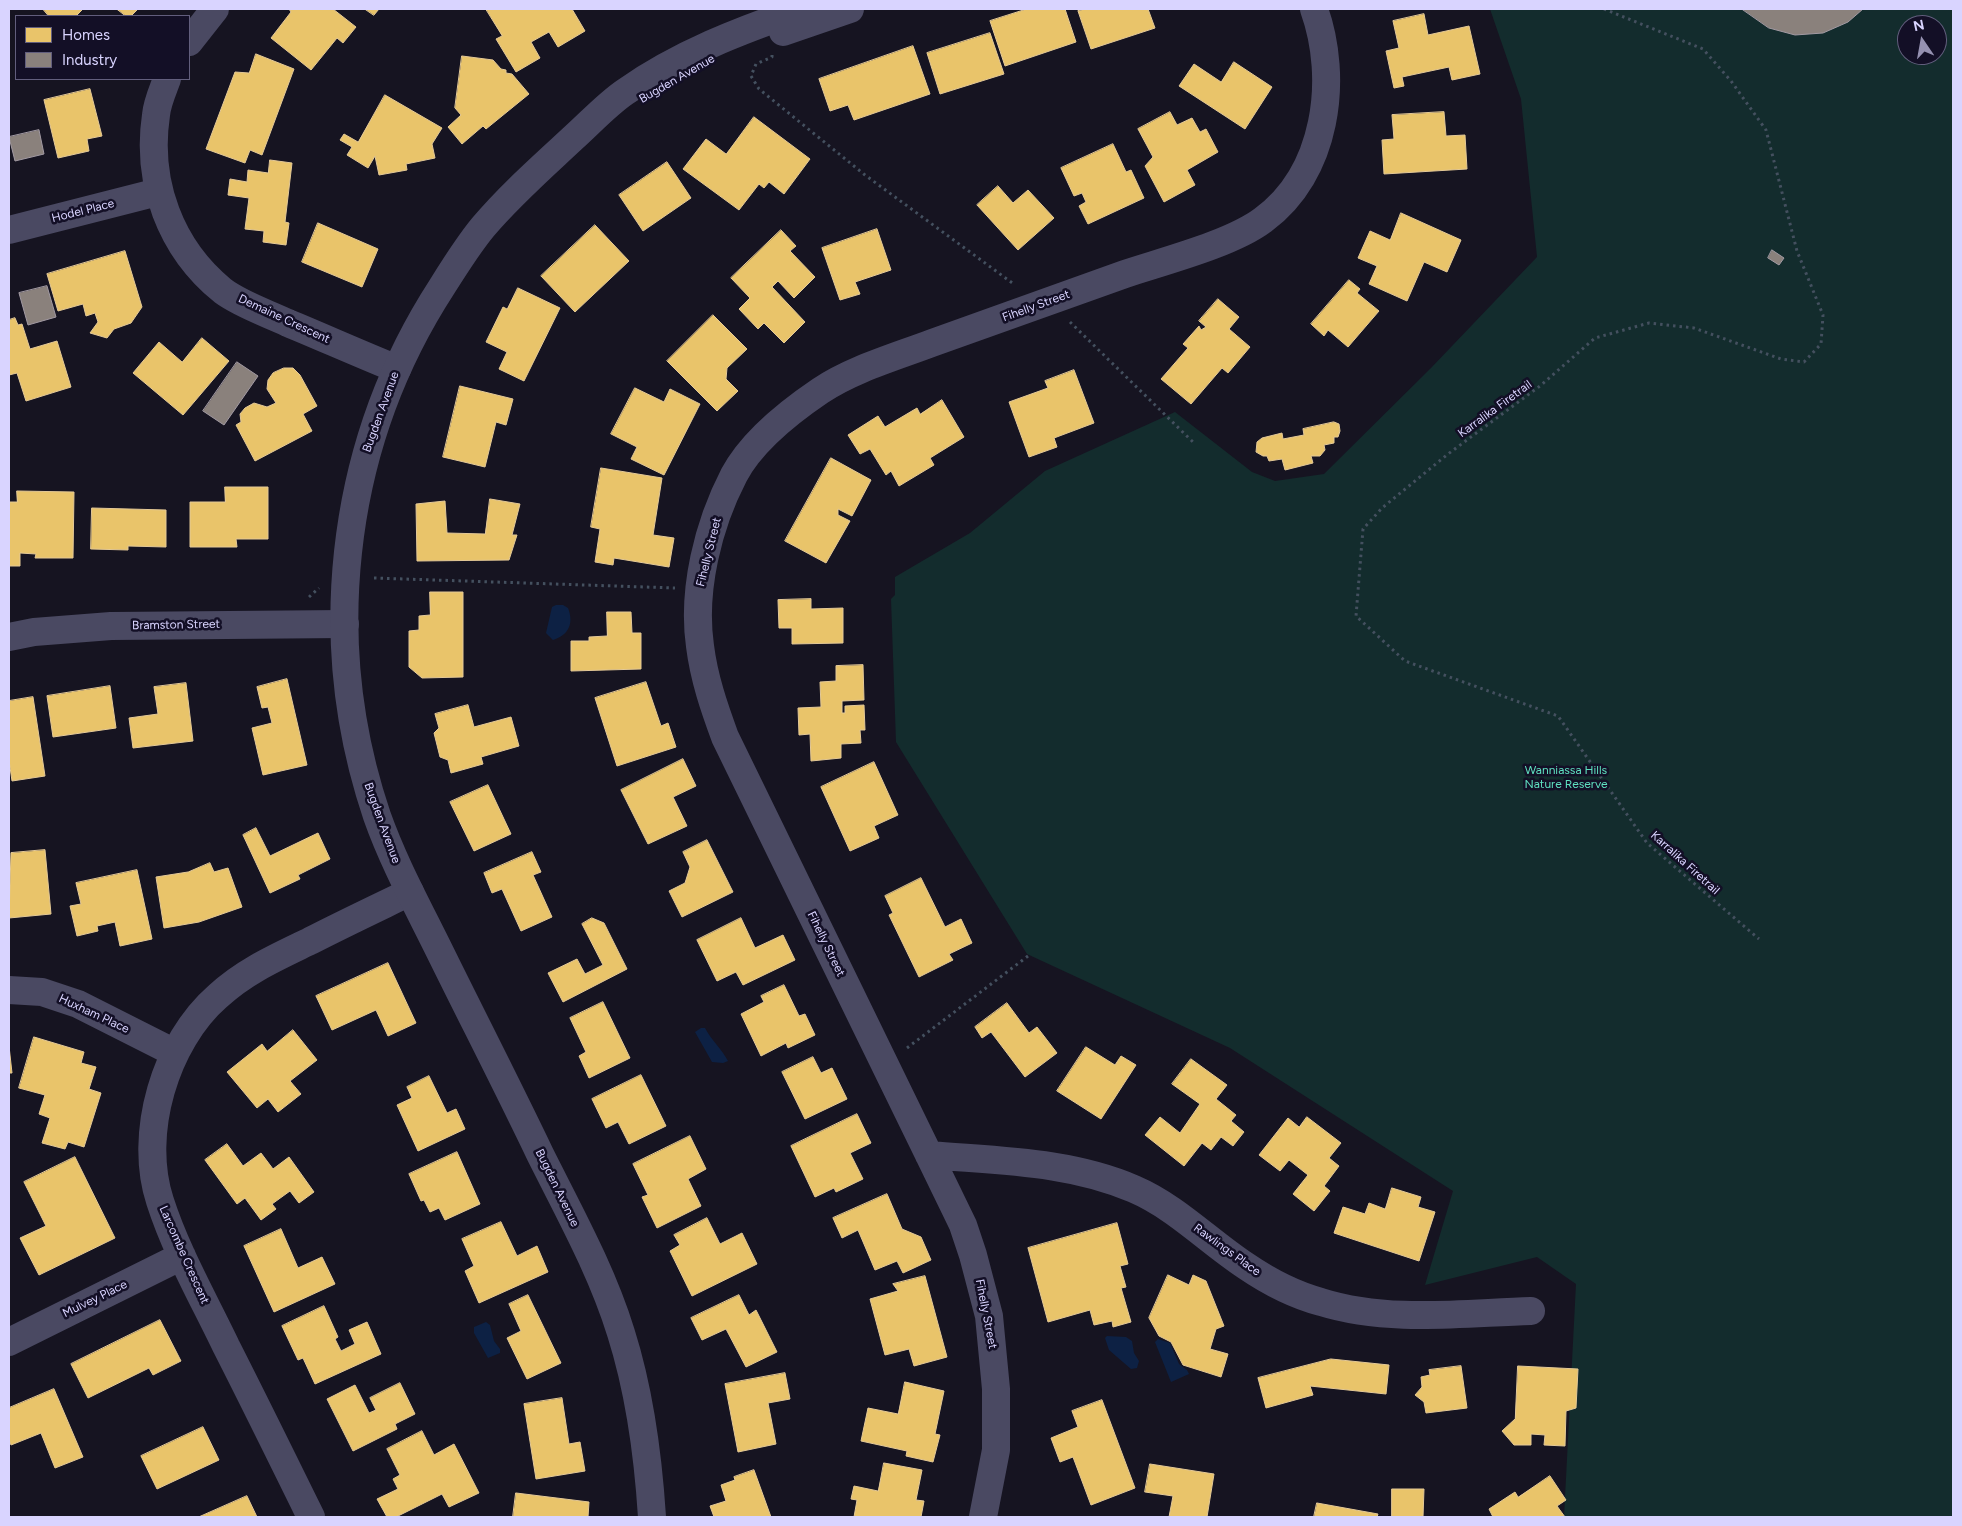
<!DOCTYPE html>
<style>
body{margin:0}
#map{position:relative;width:1962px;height:1526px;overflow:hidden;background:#161421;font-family:Figtree,sans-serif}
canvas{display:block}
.frame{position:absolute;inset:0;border:10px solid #d9d4ff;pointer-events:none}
.legend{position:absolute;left:15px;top:15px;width:175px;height:65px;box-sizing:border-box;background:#130f26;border:1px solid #625e7d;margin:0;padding:6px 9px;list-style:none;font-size:15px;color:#d9d4ff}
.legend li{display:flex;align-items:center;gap:10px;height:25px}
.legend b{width:25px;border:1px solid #625e7d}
.north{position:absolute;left:1897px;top:15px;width:50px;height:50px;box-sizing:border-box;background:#130f26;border:1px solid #625e7d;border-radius:50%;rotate:348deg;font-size:14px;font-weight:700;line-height:20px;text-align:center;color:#d9d4ff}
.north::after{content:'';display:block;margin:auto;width:18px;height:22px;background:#9591b1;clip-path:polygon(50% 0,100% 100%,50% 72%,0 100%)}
</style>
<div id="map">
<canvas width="1962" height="1526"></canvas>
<div class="frame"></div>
<ul class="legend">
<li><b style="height:14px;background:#e9c46a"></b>Homes</li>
<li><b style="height:14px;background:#8a817c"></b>Industry</li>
</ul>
<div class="north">N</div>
</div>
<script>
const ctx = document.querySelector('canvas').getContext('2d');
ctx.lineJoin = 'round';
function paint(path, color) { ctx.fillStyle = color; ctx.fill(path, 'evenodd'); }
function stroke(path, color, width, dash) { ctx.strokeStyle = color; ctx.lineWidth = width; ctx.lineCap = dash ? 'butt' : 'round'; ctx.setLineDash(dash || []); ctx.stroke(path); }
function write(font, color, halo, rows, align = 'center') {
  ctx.font = font + ' Figtree,sans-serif'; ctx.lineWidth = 5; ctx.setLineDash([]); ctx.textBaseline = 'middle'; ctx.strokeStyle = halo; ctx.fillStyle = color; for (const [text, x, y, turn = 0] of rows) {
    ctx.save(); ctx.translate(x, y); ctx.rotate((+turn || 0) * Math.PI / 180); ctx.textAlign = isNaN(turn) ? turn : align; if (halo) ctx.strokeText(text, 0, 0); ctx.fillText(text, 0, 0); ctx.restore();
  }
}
const green = new Path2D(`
 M 1490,9 L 1953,9 L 1953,1517 L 1564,1517 L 1576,1284 L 1537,1257 L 1425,1285 L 1453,1191 L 1230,1048 L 1027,954 L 896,742 L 891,599 L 895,595 L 895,577 L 970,533 L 1045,471 L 1175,412 L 1252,472 L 1275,481 L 1324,474 L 1431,368 L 1537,257 L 1521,99 ZM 1907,25 L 1937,25 L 1937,55 L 1907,55 Z`);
const water = new Path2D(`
 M 556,605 L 563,605 L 568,608 C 574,623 569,635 553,640 L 546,633 L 552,607 Z
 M 701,1028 L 705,1028 C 711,1040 722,1049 728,1061 L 723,1063 L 712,1062 L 695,1032 Z
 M 486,1322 L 490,1325 L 494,1341 L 500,1349 L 500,1353 L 488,1358 L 474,1333 L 474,1327 Z
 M 1107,1336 L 1126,1337 L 1132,1341 L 1134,1353 L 1139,1361 L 1137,1368 L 1131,1369 L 1109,1350 L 1105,1338 Z
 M 1158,1339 L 1170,1343 L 1179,1364 L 1187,1370 L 1189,1374 L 1171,1382 L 1155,1342 Z`);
const homes = new Path2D(`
 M 43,9 L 83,9 L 76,16 L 49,16 Z
 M 117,9 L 138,9 L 131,16 L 126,16 Z
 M 333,9 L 356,27 L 343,43 L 337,38 L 311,70 L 271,38 L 291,12 L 289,9 Z
 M 365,9 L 379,9 L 374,15 Z
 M 486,9 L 572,9 L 585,31 L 558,47 L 549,32 L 531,42 L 540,58 L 516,72 L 496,39 L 502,36 Z
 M 1027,9 L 1065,9 L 1076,42 L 1005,66 L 990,21 Z
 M 1086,9 L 1148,9 L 1155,28 L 1091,49 L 1078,11 Z
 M 1424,14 L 1428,35 L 1469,26 L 1480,74 L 1452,80 L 1449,67 L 1402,77 L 1404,86 L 1394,88 L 1386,51 L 1399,48 L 1393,21 Z
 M 990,33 L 1004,74 L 940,94 L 927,53 Z
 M 913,46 L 930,94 L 854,120 L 848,105 L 830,111 L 819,79 Z
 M 256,54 L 294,69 L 262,155 L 250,150 L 245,163 L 206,149 L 235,72 L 249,73 Z
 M 462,56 L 493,60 L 501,69 L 506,70 L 506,73 L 512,74 L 529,94 L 486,129 L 483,126 L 462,144 L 448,127 L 461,115 L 455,108 Z
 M 1234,62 L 1272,87 L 1245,129 L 1179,86 L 1194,64 L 1221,82 Z
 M 90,89 L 102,136 L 87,139 L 89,151 L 58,158 L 44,100 Z
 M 385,95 L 442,128 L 432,144 L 435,158 L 406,164 L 407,170 L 379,175 L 375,156 L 368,168 L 347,155 L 352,147 L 340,140 L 344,134 L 358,142 Z
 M 1170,112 L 1177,125 L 1192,118 L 1200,132 L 1206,129 L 1218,152 L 1187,170 L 1195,185 L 1164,202 L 1145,166 L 1153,157 L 1138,129 Z
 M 1444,112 L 1446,136 L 1465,135 L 1467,169 L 1384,174 L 1382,140 L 1394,139 L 1392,115 Z
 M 754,117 L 810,159 L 784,194 L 769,182 L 764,188 L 759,184 L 739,210 L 683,169 L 706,139 L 726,154 Z
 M 1113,144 L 1126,172 L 1131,170 L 1144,198 L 1088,224 L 1079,206 L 1086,202 L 1082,193 L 1074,196 L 1061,168 Z
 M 270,160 L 292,163 L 285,222 L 289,223 L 286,245 L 263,242 L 264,231 L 245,229 L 249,198 L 228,195 L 230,179 L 247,182 L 248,170 L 268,173 Z
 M 667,162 L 691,198 L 643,231 L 619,195 Z
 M 998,186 L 1013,203 L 1028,190 L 1054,218 L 1018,250 L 977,205 Z
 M 1401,213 L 1461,240 L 1447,272 L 1424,262 L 1407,301 L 1369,284 L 1377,266 L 1358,258 L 1370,231 L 1390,240 Z
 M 318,223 L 378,249 L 362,287 L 302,262 Z
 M 595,225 L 629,261 L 575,312 L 541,276 Z
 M 877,229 L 891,270 L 855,282 L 860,294 L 840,300 L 822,248 Z
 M 781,230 L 796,246 L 790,251 L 815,277 L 794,298 L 778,281 L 772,287 L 805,322 L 784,343 L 764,323 L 758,329 L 739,309 L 750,298 L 731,278 Z
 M 125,251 L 142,307 L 131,323 L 114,329 L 107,338 L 90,333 L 98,322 L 95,313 L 86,316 L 83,304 L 58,311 L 47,274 Z
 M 1349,280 L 1360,289 L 1357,293 L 1379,311 L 1348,347 L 1328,330 L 1324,336 L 1311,324 Z
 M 518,288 L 560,308 L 524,381 L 499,369 L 507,352 L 486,342 L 503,307 L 507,309 Z
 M 1218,299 L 1239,317 L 1229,329 L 1250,347 L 1228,373 L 1222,368 L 1191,404 L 1161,379 L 1188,348 L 1183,344 L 1199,326 L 1201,330 L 1206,327 L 1199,321 Z
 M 713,315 L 747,349 L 727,368 L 726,379 L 738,391 L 717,411 L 667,361 Z
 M 15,318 L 18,325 L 22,324 L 30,349 L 57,341 L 71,387 L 26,401 L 17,373 L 9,375 L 9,320 Z
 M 202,338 L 229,361 L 183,415 L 133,373 L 159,342 L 182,362 Z
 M 284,368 L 293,368 L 300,375 L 317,406 L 303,414 L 312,431 L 255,461 L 236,425 L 241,422 L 240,414 L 245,408 L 254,403 L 267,407 L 276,403 L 267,389 L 268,380 L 273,373 Z
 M 1074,370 L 1094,423 L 1054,438 L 1057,447 L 1029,457 L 1009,402 L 1048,388 L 1045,381 Z
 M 460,386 L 513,399 L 506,425 L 496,422 L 485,467 L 443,457 Z
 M 635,388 L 664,402 L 670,389 L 700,404 L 664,475 L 631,459 L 637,447 L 611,434 Z
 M 942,400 L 964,437 L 930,458 L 934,465 L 899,486 L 891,471 L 886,475 L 870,449 L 860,454 L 848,435 L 878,416 L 885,427 L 917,408 L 920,414 Z
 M 1334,422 L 1339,424 L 1340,431 L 1338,437 L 1334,437 L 1334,443 L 1324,445 L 1325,450 L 1320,456 L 1311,456 L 1313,463 L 1285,470 L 1282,459 L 1269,461 L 1267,456 L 1263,456 L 1256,452 L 1257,442 L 1262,438 L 1282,433 L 1283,439 L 1304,435 L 1303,429 Z
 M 831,458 L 871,480 L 852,516 L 838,509 L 838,515 L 850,521 L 826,563 L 785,541 Z
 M 601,468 L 662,478 L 653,535 L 674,538 L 669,567 L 614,558 L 613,565 L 595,562 L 600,529 L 591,527 Z
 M 225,487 L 268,487 L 268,539 L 236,539 L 237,547 L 190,547 L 190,502 L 225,502 Z
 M 17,491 L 74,492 L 73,558 L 35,558 L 36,554 L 20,553 L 20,566 L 9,566 L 9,502 L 17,502 Z
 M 490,499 L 520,504 L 512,535 L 517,535 L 509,560 L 417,561 L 416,504 L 445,501 L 447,533 L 485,534 Z
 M 92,508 L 166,510 L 166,547 L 128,546 L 128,550 L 91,549 Z
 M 430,592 L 463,592 L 463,677 L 422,678 L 409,667 L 409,631 L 419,630 L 419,616 L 430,615 Z
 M 811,599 L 811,609 L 843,608 L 843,643 L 792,644 L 792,628 L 779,628 L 778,600 Z
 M 607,612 L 631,612 L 632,633 L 641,633 L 641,669 L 571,671 L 571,641 L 589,641 L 589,637 L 607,636 Z
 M 863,665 L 864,700 L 842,701 L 842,713 L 845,713 L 845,706 L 864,705 L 865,730 L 860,730 L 861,743 L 841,744 L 841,758 L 811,761 L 810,734 L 799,735 L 798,708 L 821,707 L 820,682 L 836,681 L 836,666 Z
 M 287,679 L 307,765 L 263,775 L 252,728 L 272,723 L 268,707 L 262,708 L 257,687 Z
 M 646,682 L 661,726 L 668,723 L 676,747 L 617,766 L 595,698 Z
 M 186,683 L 193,741 L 133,748 L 129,718 L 158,714 L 154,687 Z
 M 110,686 L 116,728 L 53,737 L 47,696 Z
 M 33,697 L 45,776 L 12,781 L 9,760 L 9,701 Z
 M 468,705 L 474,727 L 511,717 L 519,746 L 481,757 L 483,764 L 451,773 L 448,760 L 440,757 L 434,733 L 439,728 L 435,714 Z
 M 683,759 L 696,786 L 673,797 L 687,826 L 648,844 L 621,790 Z
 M 874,762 L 898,815 L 874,826 L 879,838 L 850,851 L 821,787 Z
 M 488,785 L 511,834 L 474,851 L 450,802 Z
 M 256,828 L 270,856 L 318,833 L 330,859 L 298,875 L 300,879 L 270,893 L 243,835 Z
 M 707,840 L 733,892 L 682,917 L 669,891 L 685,883 L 690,867 L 683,852 Z
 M 45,850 L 51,914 L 9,918 L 11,853 Z
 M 532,852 L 541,872 L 533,875 L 552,917 L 521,931 L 502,889 L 492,893 L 484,873 Z
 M 210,863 L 214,872 L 228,868 L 242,907 L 199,922 L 164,928 L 156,877 L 188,872 Z
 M 137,870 L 152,939 L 120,946 L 115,922 L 97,926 L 98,931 L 77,936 L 70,906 L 81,904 L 76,883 Z
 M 921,878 L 945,927 L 961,919 L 972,943 L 949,954 L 953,960 L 919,977 L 889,915 L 893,913 L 885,896 Z
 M 592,918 L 604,923 L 627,969 L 563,1002 L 548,973 L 577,959 L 585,974 L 603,965 L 582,924 Z
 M 741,918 L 755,948 L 783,935 L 795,960 L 743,985 L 736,972 L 717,981 L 697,940 Z
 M 388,963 L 416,1023 L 388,1036 L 376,1010 L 332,1030 L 316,996 Z
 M 784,985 L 799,1016 L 805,1014 L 815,1035 L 788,1048 L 786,1043 L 761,1056 L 741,1014 L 764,1002 L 761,996 Z
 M 603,1002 L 630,1058 L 589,1078 L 579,1056 L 586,1052 L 570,1018 Z
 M 1007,1003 L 1029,1033 L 1037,1027 L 1057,1053 L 1025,1077 L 991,1032 L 982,1038 L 975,1027 Z
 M 293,1030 L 317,1060 L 290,1081 L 301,1094 L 278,1112 L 268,1099 L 257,1108 L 227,1072 L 262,1044 L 267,1051 Z
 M 34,1037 L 84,1052 L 81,1063 L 96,1067 L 89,1089 L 101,1093 L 84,1147 L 68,1142 L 65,1149 L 42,1143 L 50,1118 L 39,1114 L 45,1095 L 19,1088 Z
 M 9,1046 L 12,1073 L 9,1073 Z
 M 1086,1047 L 1115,1065 L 1121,1056 L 1136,1065 L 1101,1119 L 1057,1091 Z
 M 813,1057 L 821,1073 L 832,1068 L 847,1099 L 805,1119 L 782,1072 Z
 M 1191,1059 L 1227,1085 L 1216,1099 L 1236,1115 L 1231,1121 L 1244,1132 L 1233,1146 L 1221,1137 L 1211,1150 L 1202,1143 L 1184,1166 L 1145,1135 L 1160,1117 L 1180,1133 L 1200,1104 L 1172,1084 Z
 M 641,1075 L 666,1126 L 629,1144 L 618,1122 L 606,1128 L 592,1099 Z
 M 429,1076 L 447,1113 L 456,1109 L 465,1129 L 418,1151 L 397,1105 L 412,1098 L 407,1087 Z
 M 857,1114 L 871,1143 L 850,1153 L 863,1179 L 836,1192 L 834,1188 L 815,1197 L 791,1146 Z
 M 1307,1117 L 1341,1143 L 1329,1158 L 1339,1166 L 1324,1186 L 1330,1191 L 1314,1211 L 1293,1194 L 1308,1175 L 1289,1160 L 1280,1171 L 1259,1155 L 1288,1118 L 1299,1127 Z
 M 690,1136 L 706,1169 L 688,1179 L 701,1206 L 657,1228 L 642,1197 L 648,1195 L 633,1164 Z
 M 227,1144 L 243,1166 L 261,1153 L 273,1169 L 289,1157 L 314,1192 L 299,1203 L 290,1191 L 272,1204 L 276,1209 L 261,1220 L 245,1198 L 237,1204 L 205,1160 Z
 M 457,1152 L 480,1204 L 445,1220 L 439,1208 L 430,1212 L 424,1200 L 421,1201 L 409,1174 Z
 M 75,1157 L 115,1238 L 39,1275 L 20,1238 L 46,1226 L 24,1182 Z
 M 1392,1188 L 1421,1197 L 1418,1207 L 1435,1212 L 1419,1261 L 1334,1233 L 1343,1207 L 1365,1214 L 1369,1203 L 1385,1209 Z
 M 887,1194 L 902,1229 L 921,1237 L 931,1260 L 903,1273 L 897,1261 L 875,1270 L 858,1230 L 842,1238 L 833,1218 Z
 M 707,1218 L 720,1244 L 742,1233 L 757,1264 L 692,1296 L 670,1251 L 680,1245 L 674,1235 Z
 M 501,1222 L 517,1256 L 537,1246 L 548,1272 L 479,1303 L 465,1271 L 474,1266 L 462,1239 Z
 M 1117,1223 L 1128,1264 L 1120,1266 L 1126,1287 L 1121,1288 L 1131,1322 L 1113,1327 L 1112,1321 L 1094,1325 L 1090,1310 L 1048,1322 L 1028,1248 Z
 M 281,1229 L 298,1268 L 322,1257 L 335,1284 L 274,1312 L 244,1246 Z
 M 1168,1275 L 1189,1285 L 1193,1275 L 1206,1281 L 1224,1326 L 1216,1329 L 1210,1349 L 1228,1354 L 1221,1377 L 1183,1365 L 1171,1342 L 1159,1336 L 1149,1318 Z
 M 925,1276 L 947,1357 L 914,1366 L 909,1349 L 885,1355 L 870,1299 L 898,1291 L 893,1284 Z
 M 528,1295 L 561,1363 L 527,1379 L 507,1338 L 521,1331 L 509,1304 Z
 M 739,1295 L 749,1315 L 756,1310 L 777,1352 L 746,1367 L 726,1329 L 702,1340 L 691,1318 Z
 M 324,1306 L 338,1337 L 335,1339 L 341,1351 L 355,1344 L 349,1330 L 367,1322 L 381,1354 L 315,1384 L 303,1358 L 298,1360 L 282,1326 Z
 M 160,1320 L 181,1361 L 153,1375 L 149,1368 L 88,1398 L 71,1364 Z
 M 1331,1359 L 1389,1365 L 1386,1394 L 1310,1386 L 1313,1395 L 1266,1408 L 1258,1378 Z
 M 1461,1366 L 1467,1408 L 1426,1413 L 1424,1402 L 1415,1395 L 1422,1387 L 1421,1377 L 1430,1375 L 1429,1370 Z
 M 1518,1366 L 1578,1369 L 1576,1408 L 1566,1411 L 1565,1446 L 1544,1445 L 1545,1435 L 1531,1434 L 1531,1445 L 1514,1445 L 1502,1431 L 1515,1419 Z
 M 785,1373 L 790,1399 L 768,1403 L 776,1444 L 738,1452 L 725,1384 Z
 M 905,1382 L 944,1391 L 935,1434 L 940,1435 L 933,1462 L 906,1456 L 907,1451 L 861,1441 L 868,1408 L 898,1414 Z
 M 400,1383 L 415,1414 L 395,1424 L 397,1429 L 353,1451 L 327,1399 L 355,1385 L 369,1413 L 376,1410 L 370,1398 Z
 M 54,1389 L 83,1457 L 55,1468 L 41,1433 L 11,1445 L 9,1440 L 9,1408 Z
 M 562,1398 L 569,1444 L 580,1442 L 585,1471 L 536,1479 L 524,1404 Z
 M 1102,1400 L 1135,1488 L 1091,1505 L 1073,1457 L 1060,1462 L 1051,1438 L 1078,1427 L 1072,1411 Z
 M 203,1427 L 219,1460 L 157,1489 L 141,1456 Z
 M 422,1431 L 434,1455 L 454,1444 L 479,1493 L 449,1507 L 442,1494 L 396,1517 L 387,1517 L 377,1499 L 398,1489 L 393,1479 L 400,1475 L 387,1449 Z
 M 884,1463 L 922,1470 L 916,1500 L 924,1501 L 921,1517 L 854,1517 L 857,1500 L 851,1499 L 854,1486 L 878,1491 Z
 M 1150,1464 L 1214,1474 L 1207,1517 L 1169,1517 L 1173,1496 L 1145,1492 Z
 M 754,1470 L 771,1517 L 714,1517 L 710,1506 L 726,1501 L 721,1485 L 735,1480 L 734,1477 Z
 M 1550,1476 L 1566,1500 L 1557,1506 L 1565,1517 L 1493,1517 L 1489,1509 L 1515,1492 L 1518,1497 Z
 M 1392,1489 L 1424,1489 L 1423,1517 L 1392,1517 Z
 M 516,1493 L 589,1502 L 588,1517 L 513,1517 Z
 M 247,1496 L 257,1517 L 199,1517 Z
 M 1317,1503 L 1378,1514 L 1377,1517 L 1314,1517 Z`);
const industry = new Path2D(`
 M 1742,9 L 1863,9 L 1848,22 L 1823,33 L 1795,35 L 1769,28 Z
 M 39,130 L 44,154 L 15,161 L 9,137 Z
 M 1772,250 L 1784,258 L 1779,265 L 1768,258 Z
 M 47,286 L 56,317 L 28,325 L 19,293 Z
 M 237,362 L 258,376 L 224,425 L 203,411 Z`);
const path = new Path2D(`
 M 1604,9 L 1703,49 L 1731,81 L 1766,130 L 1797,251 L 1823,315 L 1821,344 L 1804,362 L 1781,359 L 1694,328 L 1649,323 L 1595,338 L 1540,386 L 1448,454 L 1382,508 L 1363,529 L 1356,616 L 1405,661 L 1558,716 L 1647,843 L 1759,939
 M 772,55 L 772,57 L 756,64 L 751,76 L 759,89 L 865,175 L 1015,285
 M 1070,322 L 1195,444
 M 374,578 L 675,588
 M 309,597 L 319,588
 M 907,1048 L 1028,956`);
const minor = new Path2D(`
 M 189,42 L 215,9
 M 167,79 C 163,90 157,103 156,115 C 146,182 170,248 223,291 C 242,305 267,313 288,323 C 324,338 360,354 397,369
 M 9,230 L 158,192
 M 9,637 L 34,632 L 111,626 L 345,624
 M 9,990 L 42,992 L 78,1004 L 175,1053
 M 929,1155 C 998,1161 1070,1161 1134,1189 C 1176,1207 1208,1241 1246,1266 C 1268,1281 1295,1295 1321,1302 C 1388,1323 1462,1313 1531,1311
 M 9,1342 L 182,1256
 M 311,1517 C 283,1460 255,1403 226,1346 C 203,1298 176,1251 160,1201 C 138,1134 165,1042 218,996 C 245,971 277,957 310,941 C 343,924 377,908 410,892
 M 983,1517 L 996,1450 L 996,1389 L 989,1316 L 973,1255 L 963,1225 L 929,1155 L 725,737 C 714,707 704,678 700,646 C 692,590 708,525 734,475 C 752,441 789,412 820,391 C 853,369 895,357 932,343 C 996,320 1060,297 1125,274 C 1164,261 1231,244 1263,220 C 1327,173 1339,79 1314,9`);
const tertiary = new Path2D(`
 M 783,32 L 850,9
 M 652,1517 C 648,1454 640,1393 621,1333 C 602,1271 569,1212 540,1154 C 508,1087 474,1021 441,954 C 419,909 394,864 377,816 C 319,645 339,455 433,301 C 449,276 464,250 483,227 C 510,195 542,167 572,139 C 589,124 606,105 625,92 C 679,54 741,30 803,9`);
const streetNames = [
 ["Bugden Avenue",677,79,-30],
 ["Hodel Place",83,211,-14],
 ["Fihelly Street",1036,306,-20],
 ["Demaine Crescent",284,319,25],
 ["Karralika Firetrail",1495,409,-36],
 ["Bugden Avenue",381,412,-70],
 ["Fihelly Street",709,552,-76],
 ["Bramston Street",176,625,-1],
 ["Bugden Avenue",382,823,70],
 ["Karralika Firetrail",1685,863,42],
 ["Fihelly Street",826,944,64],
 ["Huxham Place",94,1014,25],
 ["Bugden Avenue",557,1188,64],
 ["Rawlings Place",1227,1250,36],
 ["Larcombe Crescent",184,1255,66],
 ["Mulvey Place",95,1299,-26],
 ["Fihelly Street",986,1314,79]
];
const parkNames = [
 ["Wanniassa Hills",1566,770],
 ["Nature Reserve",1566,784]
];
paint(green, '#132c2d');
paint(water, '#0d2144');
paint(homes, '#e9c46a');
stroke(homes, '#e4c997', 1);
paint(industry, '#8a817c');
stroke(industry, '#a29aa3', 1);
stroke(path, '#44505f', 3, [2.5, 4]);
stroke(minor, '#4a4962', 28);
stroke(tertiary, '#4a4962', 28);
write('12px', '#d9d4ff', '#130f26', streetNames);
write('12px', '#5fe0c0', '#130f26', parkNames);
</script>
